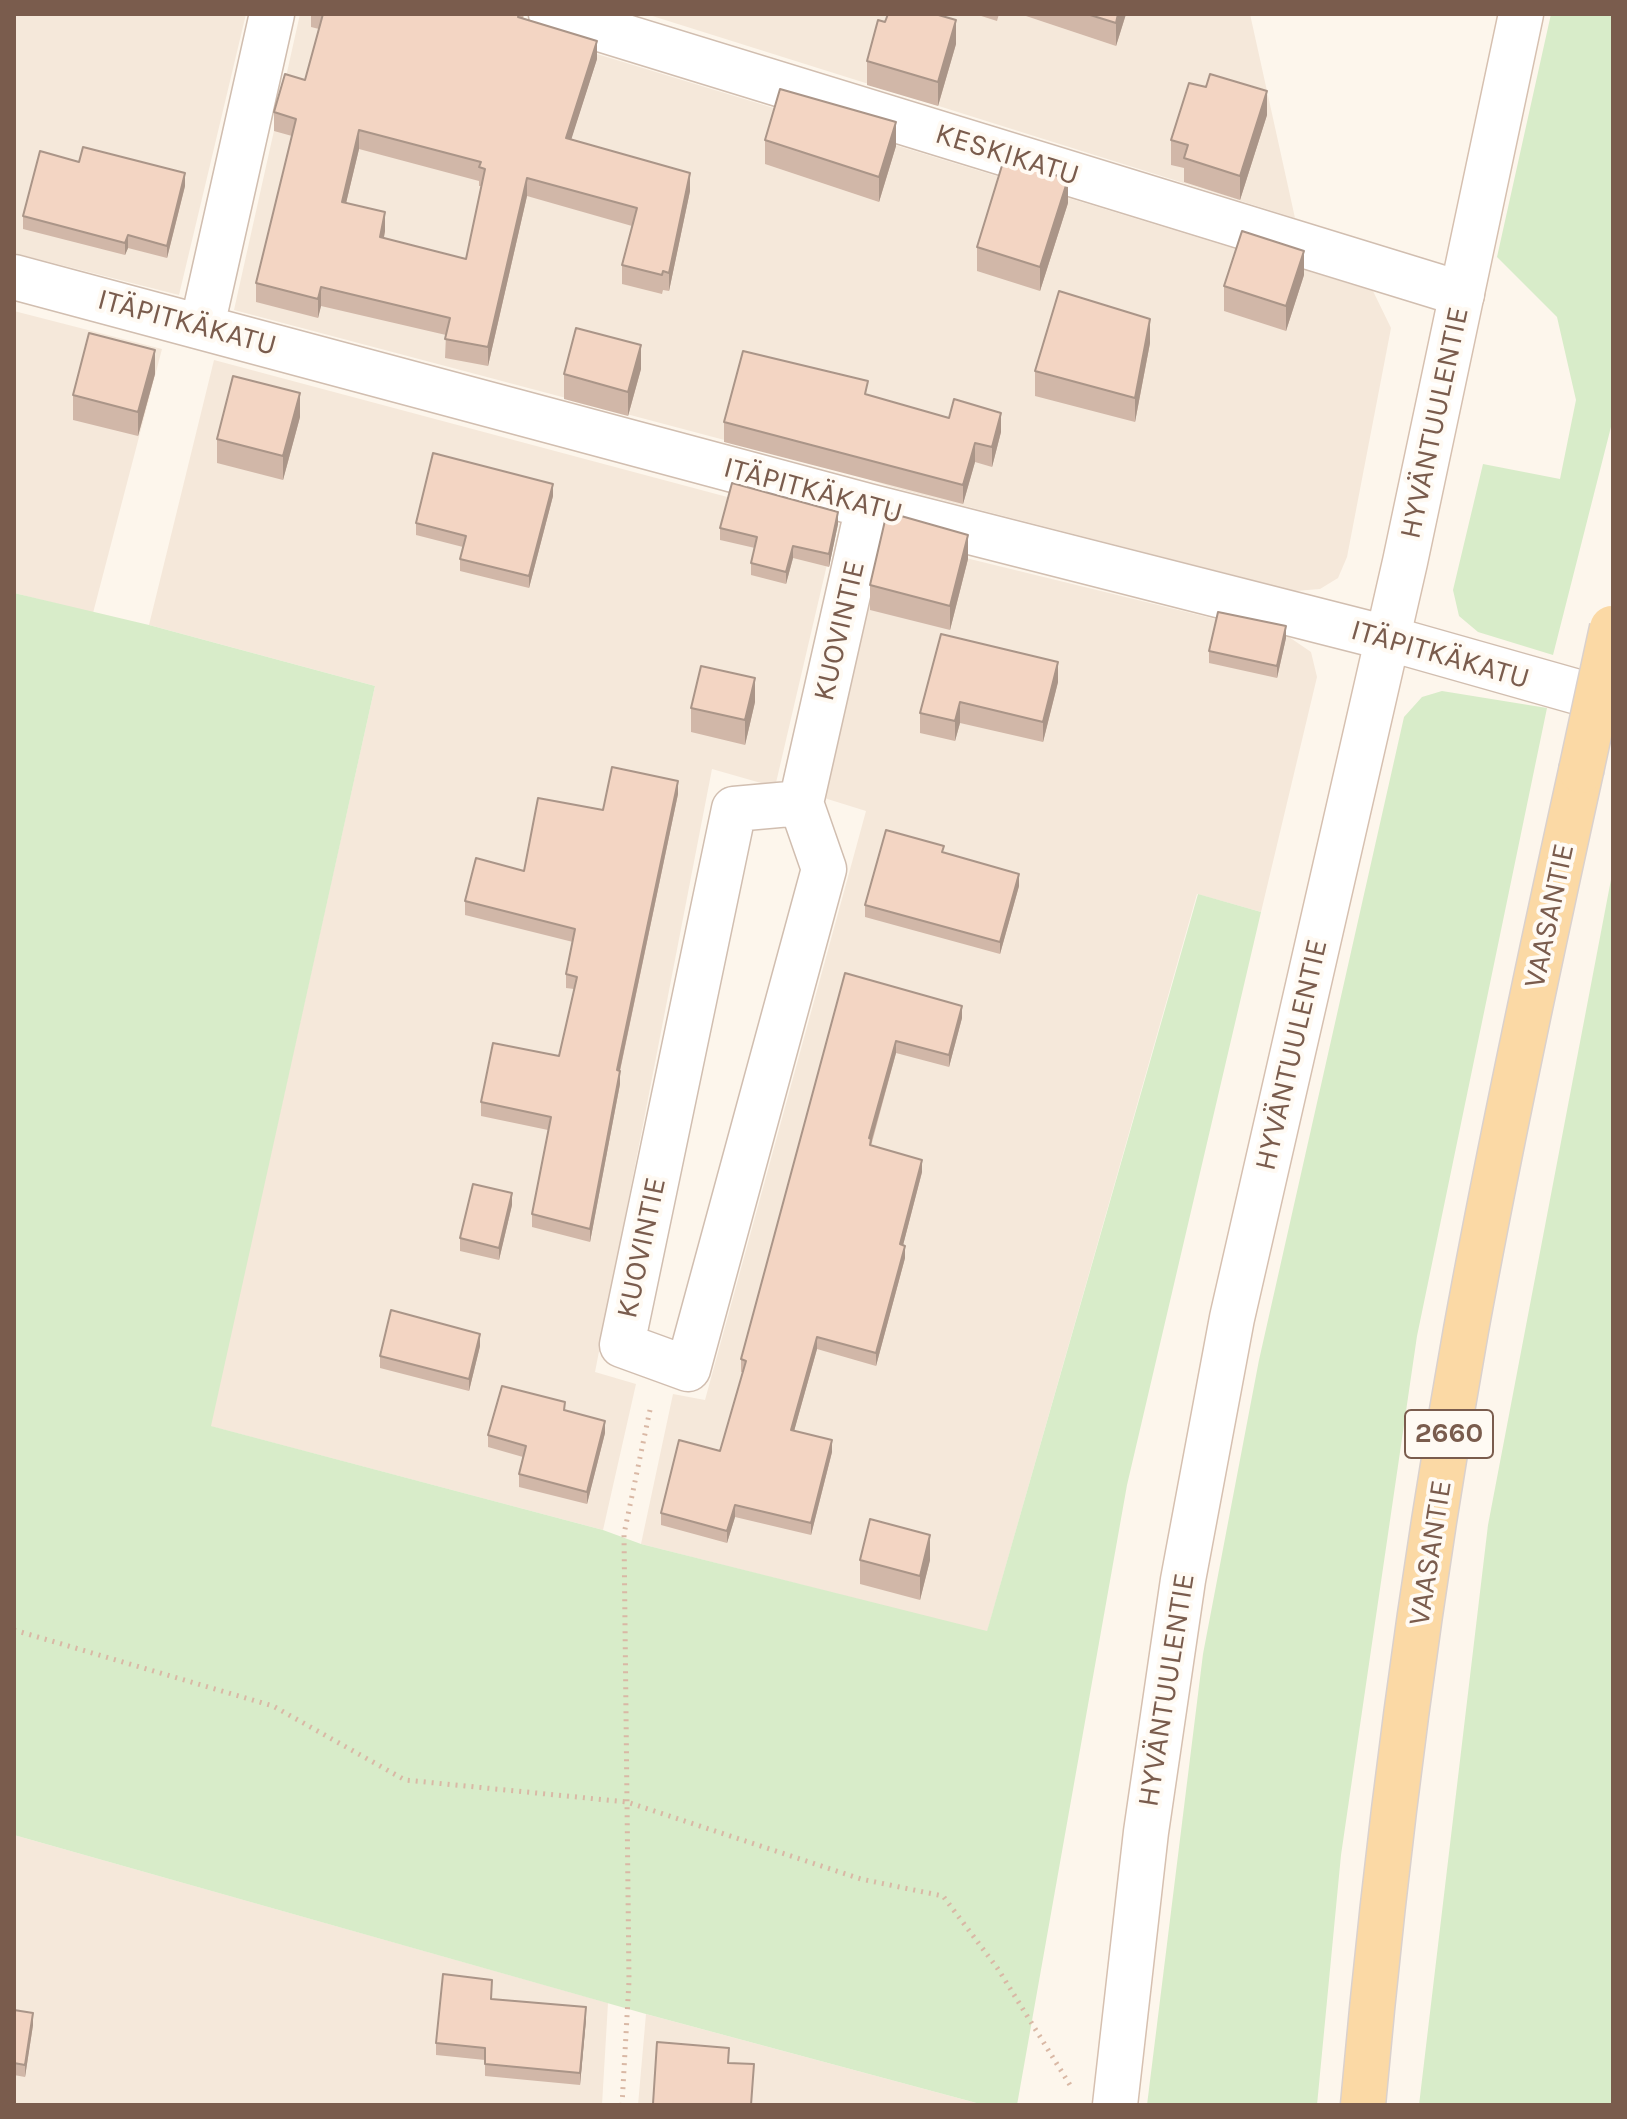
<!DOCTYPE html>
<meta charset="utf-8">
<style>
body{margin:0}
#map{position:relative;width:1627px;height:2119px;overflow:hidden;background:#fdf6ec;font-family:Karla,sans-serif}
canvas{display:block}
.frame{position:absolute;inset:0;border:16px solid #7a5c4d;pointer-events:none}
</style>
<div id="map">
<canvas width="1627" height="2119"></canvas>
<div class="frame"></div>
</div>
<script>
const ctx = document.querySelector('canvas').getContext('2d');
ctx.lineJoin = 'round';
function paint(path, color) { ctx.fillStyle = color; ctx.fill(path, 'evenodd'); }
function stroke(path, color, width, dash) { ctx.strokeStyle = color; ctx.lineWidth = width; ctx.lineCap = dash ? 'butt' : 'round'; ctx.setLineDash(dash || []); ctx.stroke(path); }
function write(font, color, halo, rows, align = 'center') {
  ctx.font = font + ' Karla,sans-serif'; ctx.lineWidth = 8; ctx.setLineDash([]); ctx.textBaseline = 'middle'; ctx.strokeStyle = halo; ctx.fillStyle = color; for (const [text, x, y, turn = 0] of rows) {
    ctx.save(); ctx.translate(x, y); ctx.rotate((+turn || 0) * Math.PI / 180); ctx.textAlign = isNaN(turn) ? turn : align; if (halo) ctx.strokeText(text, 0, 0); ctx.fillText(text, 0, 0); ctx.restore();
  }
}
const residential = new Path2D(`
 M 14,14 L 246,14 L 179,295 L 14,253 Z
 M 300,14 L 466,14 L 1373,291 L 1391,328 L 1347,557 L 1338,578 L 1320,589 L 1295,591 L 895,488 L 849,473 L 234,310 Z
 M 646,14 L 1250,14 L 1295,218 Z
 M 14,311 L 162,349 L 93,613 L 14,593 Z
 M 214,360 L 836,526 L 775,787 L 712,769 L 595,1372 L 636,1384 L 603,1530 L 210,1426 L 375,686 L 149,625 Z
 M 884,538 L 1289,637 L 1311,652 L 1317,677 L 1261,912 L 1197,894 L 987,1632 L 641,1544 L 673,1394 L 705,1400 L 866,811 L 821,797 Z
 M 14,1835 L 608,2003 L 602,2105 L 14,2105 Z
 M 646,2014 L 984,2105 L 638,2105 Z`);
const green = new Path2D(`
 M 1551,14 L 1613,14 L 1613,419 L 1553,655 L 1478,632 L 1459,616 L 1453,590 L 1483,464 L 1560,479 L 1576,400 L 1557,317 L 1497,257 Z
 M 14,593 L 149,625 L 375,686 L 211,1426 L 603,1530 L 641,1544 L 987,1631 L 1198,894 L 1261,912 L 1127,1485 L 1017,2105 L 984,2105 L 646,2014 L 14,1835 Z
 M 1442,691 L 1547,708 L 1417,1336 L 1341,1855 L 1317,2105 L 1147,2105 L 1203,1654 L 1259,1360 L 1404,717 L 1422,697 Z
 M 1613,869 L 1613,2105 L 1419,2105 L 1488,1525 Z`);
const path = new Path2D(`
 M 14,1630 L 273,1706 L 405,1780 L 627,1802 L 861,1879 L 943,1896 L 998,1969 L 1070,2085
 M 622,2105 L 629,1981 L 624,1534 L 651,1405`);
const street = new Path2D(`
 M 551,14 L 1462,294
 M 14,277 L 868,506 L 1387,638 L 1613,702
 M 202,326 L 272,14
 M 801,803 L 734,809 L 622,1345 L 688,1369 L 824,869 L 801,803 L 868,506`);
const secondary = new Path2D(`
 M 1115,2105 L 1146,1832 L 1183,1580 L 1232,1318 L 1405,562 L 1521,14`);
const primary = new Path2D(`
 M 1363,2105 C 1386,1846 1420,1587 1466,1330 C 1500,1143 1540,957 1581,771`);
const primaryBridge = new Path2D(`
 M 1581,771 L 1612,628`);
const wall = new Path2D(`
 M 311,14 L 524,14 L 523,19 L 597,59 L 571,139 L 690,191 L 669,291 L 663,290 L 662,294 L 622,284 L 622,265 L 632,226 L 527,196 L 488,366 L 445,358 L 446,335 L 321,306 L 318,318 L 256,302 L 256,283 L 292,136 L 274,131 L 274,112 L 305,80 L 319,29 L 311,27 ZM 359,149 L 479,181 L 479,186 L 481,186 L 466,259 L 384,238 L 385,231 L 346,203 Z
 M 975,14 L 999,14 L 997,21 Z
 M 1020,14 L 1126,14 L 1116,46 Z
 M 885,22 L 956,44 L 938,106 L 867,85 L 867,61 Z
 M 1206,87 L 1267,115 L 1240,200 L 1184,182 L 1184,168 L 1171,165 L 1171,140 Z
 M 765,140 L 896,146 L 879,202 L 765,164 Z
 M 185,186 L 167,258 L 128,248 L 125,255 L 23,229 L 23,216 Z
 M 1068,203 L 1040,291 L 977,271 L 977,247 Z
 M 1304,275 L 1286,331 L 1224,311 L 1224,286 Z
 M 1150,343 L 1135,422 L 1035,396 L 1035,371 Z
 M 641,369 L 628,416 L 564,399 L 564,374 Z
 M 155,374 L 138,436 L 73,420 L 73,395 Z
 M 868,395 L 1001,432 L 992,467 L 975,462 L 963,504 L 724,442 L 724,422 Z
 M 300,417 L 283,480 L 217,463 L 217,439 Z
 M 553,496 L 529,588 L 460,571 L 460,559 L 463,547 L 416,535 L 416,523 Z
 M 838,524 L 829,567 L 793,558 L 786,584 L 751,575 L 751,563 L 755,548 L 720,540 L 720,528 Z
 M 968,559 L 950,630 L 870,610 L 870,585 Z
 M 941,634 L 1058,682 L 1043,742 L 960,723 L 955,741 L 920,733 L 920,713 Z
 M 1286,638 L 1277,678 L 1209,663 L 1209,651 Z
 M 755,702 L 745,745 L 691,732 L 691,708 Z
 M 678,794 L 620,1071 L 620,1084 L 590,1242 L 532,1227 L 532,1214 L 548,1130 L 481,1116 L 481,1102 L 559,1056 L 574,989 L 566,988 L 566,974 L 573,942 L 465,915 L 465,901 L 524,871 L 603,810 Z
 M 944,853 L 1019,886 L 1000,954 L 865,917 L 865,905 Z
 M 845,973 L 962,1018 L 949,1067 L 896,1053 L 871,1146 L 922,1172 L 903,1245 L 905,1258 L 876,1366 L 817,1349 L 794,1431 L 832,1452 L 811,1535 L 735,1517 L 727,1543 L 661,1525 L 661,1513 L 720,1451 L 743,1372 L 741,1372 L 741,1359 Z
 M 512,1205 L 499,1260 L 460,1251 L 460,1238 Z
 M 480,1346 L 469,1391 L 380,1368 L 380,1356 Z
 M 565,1410 L 605,1433 L 587,1504 L 519,1487 L 519,1474 L 523,1457 L 488,1447 L 488,1435 Z
 M 860,1560 L 930,1560 L 920,1600 L 860,1584 Z
 M 492,1999 L 586,2020 L 580,2085 L 485,2076 L 485,2060 L 436,2055 L 436,2043 Z
 M 14,2010 L 33,2025 L 25,2077 L 14,2075 Z`);
const shadedWall = new Path2D(`
 M 1118,14 L 1126,14 L 1116,46 L 1116,23 Z
 M 956,20 L 956,44 L 938,106 L 938,82 Z
 M 597,41 L 597,59 L 566,156 L 566,138 Z
 M 1267,91 L 1267,115 L 1240,200 L 1240,176 Z
 M 896,122 L 896,146 L 879,202 L 879,177 Z
 M 359,130 L 359,149 L 342,220 L 342,202 Z
 M 185,173 L 185,186 L 167,258 L 167,246 Z
 M 690,173 L 690,191 L 669,291 L 669,273 Z
 M 527,178 L 527,196 L 488,366 L 488,347 Z
 M 1068,179 L 1068,203 L 1040,291 L 1040,267 Z
 M 385,212 L 385,231 L 380,256 L 380,237 Z
 M 128,235 L 128,248 L 125,255 L 125,243 Z
 M 1304,251 L 1304,275 L 1286,331 L 1286,306 Z
 M 321,287 L 321,306 L 318,318 L 318,299 Z
 M 1150,319 L 1150,343 L 1135,422 L 1135,398 Z
 M 641,345 L 641,369 L 628,416 L 628,392 Z
 M 155,350 L 155,374 L 138,436 L 138,412 Z
 M 300,393 L 300,417 L 283,480 L 283,456 Z
 M 1001,413 L 1001,432 L 992,467 L 992,447 Z
 M 975,443 L 975,462 L 963,504 L 963,485 Z
 M 553,484 L 553,496 L 529,588 L 529,576 Z
 M 838,512 L 838,524 L 829,567 L 829,554 Z
 M 968,535 L 968,559 L 950,630 L 950,606 Z
 M 793,546 L 793,558 L 786,584 L 786,572 Z
 M 1286,626 L 1286,638 L 1277,678 L 1277,666 Z
 M 1058,662 L 1058,682 L 1043,742 L 1043,722 Z
 M 755,678 L 755,702 L 745,745 L 745,720 Z
 M 960,702 L 960,723 L 955,741 L 955,721 Z
 M 678,781 L 678,794 L 617,1084 L 617,1070 Z
 M 1019,874 L 1019,886 L 1000,954 L 1000,942 Z
 M 962,1006 L 962,1018 L 949,1067 L 949,1055 Z
 M 896,1041 L 896,1053 L 871,1143 L 871,1151 L 869,1138 Z
 M 620,1071 L 620,1084 L 590,1242 L 590,1229 Z
 M 922,1160 L 922,1172 L 900,1257 L 900,1244 Z
 M 512,1193 L 512,1205 L 499,1260 L 499,1248 Z
 M 905,1246 L 905,1258 L 876,1366 L 876,1353 Z
 M 480,1334 L 480,1346 L 469,1391 L 469,1379 Z
 M 817,1337 L 817,1349 L 791,1442 L 791,1430 Z
 M 605,1421 L 605,1433 L 587,1504 L 587,1492 Z
 M 832,1440 L 832,1452 L 811,1535 L 811,1523 Z
 M 735,1505 L 735,1517 L 727,1543 L 727,1531 Z
 M 930,1535 L 930,1560 L 920,1600 L 920,1576 Z
 M 586,2007 L 586,2020 L 580,2085 L 580,2073 Z
 M 33,2013 L 33,2025 L 25,2077 L 25,2065 Z`);
const building = new Path2D(`
 M 323,14 L 519,14 L 518,17 L 597,41 L 566,138 L 690,173 L 669,273 L 663,271 L 662,275 L 622,265 L 637,208 L 527,178 L 488,347 L 445,339 L 450,318 L 321,287 L 318,299 L 256,283 L 296,119 L 274,112 L 285,74 L 305,80 ZM 359,130 L 481,162 L 479,167 L 485,169 L 466,259 L 380,237 L 385,212 L 342,202 Z
 M 888,14 L 935,14 L 956,20 L 938,82 L 867,61 L 878,20 L 885,22 Z
 M 1087,14 L 1118,14 L 1116,23 Z
 M 1210,74 L 1267,91 L 1240,176 L 1184,158 L 1188,145 L 1171,140 L 1189,83 L 1206,87 Z
 M 780,89 L 896,122 L 879,177 L 765,140 Z
 M 83,147 L 185,173 L 167,246 L 128,235 L 125,243 L 23,216 L 40,151 L 79,162 Z
 M 1004,159 L 1068,179 L 1040,267 L 977,247 Z
 M 1242,231 L 1304,251 L 1286,306 L 1224,286 Z
 M 1059,291 L 1150,319 L 1135,398 L 1035,371 Z
 M 576,328 L 641,345 L 628,392 L 564,374 Z
 M 89,333 L 155,350 L 138,412 L 73,395 Z
 M 743,351 L 868,381 L 865,394 L 949,418 L 954,399 L 1001,413 L 992,447 L 975,443 L 963,485 L 724,422 Z
 M 233,376 L 300,393 L 283,456 L 217,439 Z
 M 433,453 L 553,484 L 529,576 L 460,559 L 466,536 L 416,523 Z
 M 732,483 L 838,512 L 829,554 L 793,546 L 786,572 L 751,563 L 757,537 L 720,528 Z
 M 887,512 L 968,535 L 950,606 L 870,585 Z
 M 1218,612 L 1286,626 L 1277,666 L 1209,651 Z
 M 941,634 L 1058,662 L 1043,722 L 960,702 L 955,721 L 920,713 Z
 M 701,666 L 755,678 L 745,720 L 691,708 Z
 M 612,767 L 678,781 L 617,1070 L 620,1071 L 590,1229 L 532,1214 L 551,1117 L 481,1102 L 493,1043 L 559,1056 L 577,977 L 566,974 L 575,929 L 465,901 L 476,858 L 524,871 L 538,798 L 603,810 Z
 M 886,830 L 944,846 L 942,852 L 1019,874 L 1000,942 L 865,905 Z
 M 845,973 L 962,1006 L 949,1055 L 896,1041 L 869,1138 L 871,1139 L 870,1145 L 922,1160 L 900,1244 L 905,1246 L 876,1353 L 817,1337 L 791,1430 L 832,1440 L 811,1523 L 735,1505 L 727,1531 L 661,1513 L 679,1440 L 720,1451 L 746,1361 L 741,1359 Z
 M 473,1184 L 512,1193 L 499,1248 L 460,1238 Z
 M 391,1310 L 480,1334 L 469,1379 L 380,1356 Z
 M 502,1386 L 565,1402 L 564,1410 L 605,1421 L 587,1492 L 519,1474 L 526,1446 L 488,1435 Z
 M 870,1519 L 930,1535 L 920,1576 L 860,1560 Z
 M 443,1974 L 492,1980 L 491,1999 L 586,2007 L 580,2073 L 485,2064 L 485,2048 L 436,2043 Z
 M 14,2010 L 33,2013 L 25,2065 L 14,2063 Z
 M 657,2042 L 729,2048 L 728,2063 L 754,2064 L 751,2105 L 653,2104 Z`);
const shields = [
 [1449,1434,88]
];
const shieldNames = [
 ["2660",1449,1434]
];
const streetNames = [
 ["KESKIKATU",1007,155,17],
 ["ITÄPITKÄKATU",187,323,15],
 ["HYVÄNTUULENTIE",1435,423,-78],
 ["ITÄPITKÄKATU",813,491,15],
 ["KUOVINTIE",840,631,-77],
 ["ITÄPITKÄKATU",1440,655,16],
 ["VAASANTIE",1550,916,-78],
 ["HYVÄNTUULENTIE",1292,1055,-77],
 ["KUOVINTIE",642,1248,-78],
 ["VAASANTIE",1431,1553,-81],
 ["HYVÄNTUULENTIE",1167,1690,-81]
];
paint(residential, '#f5e8da');
paint(green, '#d8ecc9');
stroke(street, '#d1beb0', 47);
stroke(secondary, '#d6c0b0', 47);
stroke(primary, '#dad1cd', 47);
stroke(path, '#d9b8a5', 5, [2, 6]);
stroke(street, '#fff', 44);
stroke(secondary, '#fff', 44);
stroke(primary, '#fbd9a5', 44);
stroke(primaryBridge, '#dad1cd', 47, []);
stroke(primaryBridge, '#fbd9a5', 44);
paint(wall, '#d1b7a8');
paint(shadedWall, '#aa9588');
paint(building, '#f3d5c3');
stroke(building, '#aa9588', 2);
for (const [x, y, w] of shields) { const box = new Path2D(); box.roundRect(x - w / 2, y - 24, w, 48, 6); ctx.fillStyle = '#fffaf3'; ctx.fill(box); stroke(box, '#7a5c4d', 2); }
write('bold 28px', '#7a5c4d', null, shieldNames);
write('30px', '#7a5c4d', '#fffaf3', streetNames);
</script>
